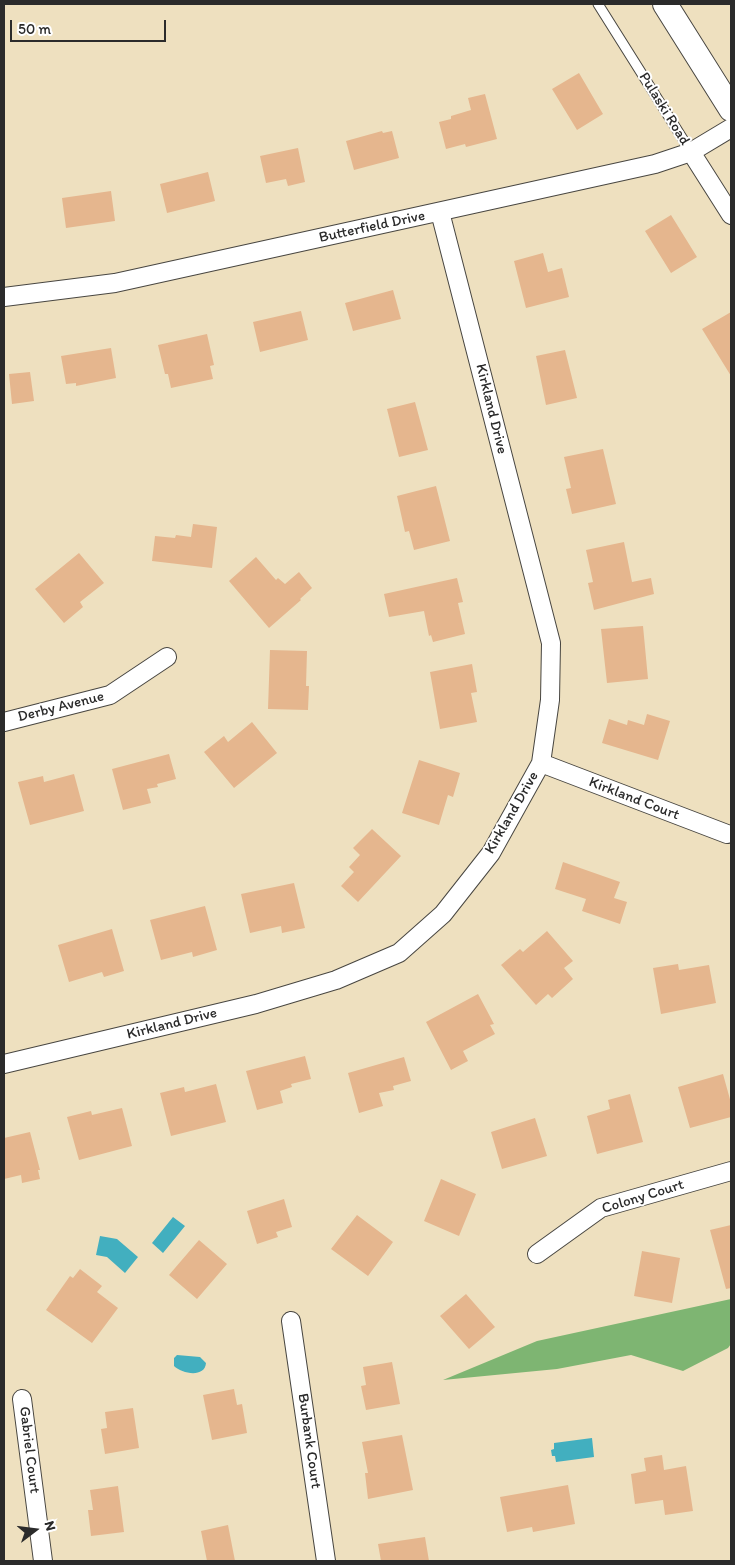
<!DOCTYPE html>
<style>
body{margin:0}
#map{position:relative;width:735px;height:1565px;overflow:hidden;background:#eee0bf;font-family:Itim,sans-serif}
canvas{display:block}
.frame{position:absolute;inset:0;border:5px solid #2b2b2b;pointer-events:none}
.north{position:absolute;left:10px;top:1505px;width:50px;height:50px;-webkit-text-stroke:4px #fff;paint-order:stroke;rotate:75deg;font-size:14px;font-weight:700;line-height:20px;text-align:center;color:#2b2b2b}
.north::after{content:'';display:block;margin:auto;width:18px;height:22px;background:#2b2b2b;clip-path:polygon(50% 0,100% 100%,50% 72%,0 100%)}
.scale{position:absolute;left:10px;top:20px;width:156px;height:22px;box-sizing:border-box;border:2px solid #2b2b2b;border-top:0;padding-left:6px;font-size:15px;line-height:18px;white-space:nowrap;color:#2b2b2b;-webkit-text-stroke:4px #fff;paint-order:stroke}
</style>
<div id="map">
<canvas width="735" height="1565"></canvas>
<div class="frame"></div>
<div class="north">N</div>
<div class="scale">50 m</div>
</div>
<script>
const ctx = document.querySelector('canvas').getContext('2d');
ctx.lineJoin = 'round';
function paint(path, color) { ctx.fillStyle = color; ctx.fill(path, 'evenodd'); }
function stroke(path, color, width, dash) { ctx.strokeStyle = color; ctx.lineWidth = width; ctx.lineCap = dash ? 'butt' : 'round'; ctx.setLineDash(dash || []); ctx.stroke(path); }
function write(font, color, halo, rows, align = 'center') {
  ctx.font = font + ' Itim,sans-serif'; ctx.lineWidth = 4; ctx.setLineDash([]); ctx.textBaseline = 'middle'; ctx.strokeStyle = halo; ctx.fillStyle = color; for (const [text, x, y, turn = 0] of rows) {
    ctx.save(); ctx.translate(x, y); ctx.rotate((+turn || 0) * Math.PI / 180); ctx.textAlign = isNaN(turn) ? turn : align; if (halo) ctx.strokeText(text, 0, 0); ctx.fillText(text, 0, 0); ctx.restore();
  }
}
const forest = new Path2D(`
 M 731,1299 L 731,1344 L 728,1348 L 683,1371 L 631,1355 L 557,1369 L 443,1380 L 537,1341 Z`);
const water = new Path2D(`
 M 173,1217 L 185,1226 L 163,1253 L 152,1243 Z
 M 100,1236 L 117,1239 L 138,1257 L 125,1273 L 107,1257 L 96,1255 Z
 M 177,1355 L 200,1357 L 206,1363 C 205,1378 182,1374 174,1366 L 174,1358 Z
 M 592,1438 L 594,1457 L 556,1462 L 555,1456 L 552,1456 L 551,1450 L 554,1449 L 554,1443 Z`);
const building = new Path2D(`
 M 579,73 L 603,114 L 577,130 L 552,89 Z
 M 485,94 L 497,139 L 466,147 L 465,144 L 446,149 L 439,122 L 451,119 L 451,116 L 471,110 L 468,98 Z
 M 382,131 L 383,133 L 392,131 L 399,158 L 354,170 L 346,141 Z
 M 298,148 L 305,182 L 288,186 L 286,179 L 266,183 L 260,156 Z
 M 208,172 L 215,201 L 167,213 L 160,184 Z
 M 111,191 L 115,221 L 66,228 L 62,198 Z
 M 671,215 L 697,257 L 671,273 L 645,231 Z
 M 543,253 L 548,272 L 562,268 L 569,297 L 526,308 L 514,261 Z
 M 393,290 L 401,319 L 353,331 L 345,303 Z
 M 301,311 L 308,340 L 260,352 L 253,322 Z
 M 731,312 L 731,376 L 702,329 Z
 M 207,334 L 214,365 L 210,366 L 213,379 L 171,388 L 168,374 L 165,374 L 158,345 Z
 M 111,348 L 116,378 L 76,386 L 76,383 L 66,384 L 61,356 Z
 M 565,350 L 577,398 L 546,405 L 536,356 Z
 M 30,372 L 34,401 L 12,404 L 9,374 Z
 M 415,402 L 428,450 L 399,457 L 387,409 Z
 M 603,449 L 616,504 L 572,514 L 566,489 L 571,488 L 564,457 Z
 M 436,486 L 450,541 L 414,550 L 409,531 L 405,532 L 397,496 Z
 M 193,524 L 217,527 L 212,568 L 152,561 L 155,536 L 175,538 L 176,535 L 191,537 Z
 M 624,542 L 632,582 L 651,578 L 654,594 L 594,610 L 588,583 L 593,582 L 586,550 Z
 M 79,553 L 104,583 L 80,602 L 83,607 L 64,623 L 35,589 Z
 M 256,557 L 276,580 L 278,578 L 285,584 L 299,572 L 312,588 L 300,599 L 301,600 L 269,628 L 229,581 Z
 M 457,578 L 463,602 L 458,603 L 465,634 L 433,642 L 431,635 L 429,636 L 424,611 L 389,617 L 384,594 Z
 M 643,626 L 648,679 L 607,683 L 601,629 Z
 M 270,650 L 307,651 L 306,686 L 309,686 L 308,710 L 268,709 Z
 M 472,664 L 477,692 L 471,693 L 477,722 L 440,729 L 430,672 Z
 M 647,714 L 670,721 L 658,760 L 602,743 L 609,719 L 627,725 L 628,720 L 644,725 Z
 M 252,722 L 277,753 L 234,788 L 204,752 L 224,736 L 228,742 Z
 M 169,754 L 176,779 L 157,784 L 158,787 L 147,789 L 151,803 L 123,810 L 112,769 Z
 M 419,760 L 460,773 L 453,797 L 448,795 L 439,825 L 402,813 Z
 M 74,774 L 84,811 L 30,825 L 18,782 L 43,776 L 44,782 Z
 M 372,829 L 401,856 L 358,902 L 341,886 L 354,872 L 349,867 L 360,855 L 353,848 Z
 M 563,862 L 620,882 L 614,898 L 627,902 L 620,924 L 582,911 L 586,899 L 555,889 Z
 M 294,883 L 305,928 L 282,933 L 281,926 L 250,933 L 241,894 Z
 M 205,906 L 217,950 L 193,957 L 192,952 L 161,960 L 150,920 Z
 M 112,929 L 124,971 L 104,977 L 102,972 L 69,982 L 58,945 Z
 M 547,931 L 573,961 L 564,968 L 573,979 L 552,998 L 548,994 L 536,1005 L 501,965 L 520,949 L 523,952 Z
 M 678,964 L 679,970 L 709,965 L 716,1003 L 661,1014 L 653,968 Z
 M 478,994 L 494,1024 L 490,1025 L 495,1034 L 463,1051 L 468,1061 L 451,1070 L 426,1022 Z
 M 305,1056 L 311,1079 L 291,1084 L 292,1087 L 280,1091 L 283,1103 L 257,1110 L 246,1071 Z
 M 404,1057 L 411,1081 L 393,1086 L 394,1090 L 379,1093 L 383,1106 L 359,1113 L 348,1073 Z
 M 723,1074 L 731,1103 L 731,1117 L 690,1128 L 678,1087 Z
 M 216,1084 L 226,1122 L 171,1136 L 160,1093 L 184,1087 L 185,1092 Z
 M 630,1094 L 643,1142 L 597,1154 L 587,1116 L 610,1109 L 608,1100 Z
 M 122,1108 L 132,1146 L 79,1160 L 67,1117 L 91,1111 L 92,1115 Z
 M 535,1118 L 547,1156 L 502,1169 L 491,1132 Z
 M 30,1132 L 40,1170 L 38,1170 L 40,1179 L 22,1183 L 21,1175 L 4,1179 L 4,1138 Z
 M 441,1179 L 476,1194 L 459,1236 L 424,1221 Z
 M 284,1199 L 292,1227 L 276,1232 L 278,1237 L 257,1244 L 247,1211 Z
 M 357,1215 L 393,1242 L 368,1276 L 331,1249 Z
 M 731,1225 L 731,1288 L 726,1289 L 710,1230 Z
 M 199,1240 L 227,1264 L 197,1299 L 169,1275 Z
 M 642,1251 L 680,1258 L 672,1303 L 634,1296 Z
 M 80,1269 L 102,1286 L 97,1292 L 118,1308 L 92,1343 L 46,1310 L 70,1276 L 73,1278 Z
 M 466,1294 L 495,1327 L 469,1349 L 440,1316 Z
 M 392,1362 L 400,1404 L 366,1410 L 361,1386 L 366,1385 L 363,1367 Z
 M 234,1389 L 237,1405 L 242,1404 L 247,1433 L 212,1440 L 203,1395 Z
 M 133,1408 L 139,1448 L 105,1454 L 101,1429 L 107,1428 L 105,1412 Z
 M 402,1435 L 413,1490 L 368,1499 L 365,1473 L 368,1473 L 362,1442 Z
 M 662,1455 L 664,1470 L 686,1466 L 693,1511 L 665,1515 L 663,1500 L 635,1504 L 631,1474 L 646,1471 L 644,1458 Z
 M 568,1485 L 575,1524 L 533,1532 L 532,1527 L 507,1532 L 500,1497 Z
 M 118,1486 L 124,1532 L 91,1536 L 88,1510 L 93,1510 L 90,1490 Z
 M 228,1525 L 235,1561 L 207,1561 L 201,1531 Z
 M 425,1537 L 429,1561 L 381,1561 L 378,1544 Z`);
const lane = new Path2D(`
 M 598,4 L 691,152`);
const street = new Path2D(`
 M 691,152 L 731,215
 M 4,297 L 115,283 L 655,164 L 691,152 L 731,128
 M 4,722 L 110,695 L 167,657
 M 541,763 L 727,834
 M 4,1064 L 256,1004 L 336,980 L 399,953 L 443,914 L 491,853 L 541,763 L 550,700 L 551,643 L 440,212
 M 537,1254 L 601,1208 L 731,1171
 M 291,1321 L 326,1561
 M 22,1399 L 43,1561`);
const secondary = new Path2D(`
 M 665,4 L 731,109`);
const streetNames = [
 ["Pulaski Road",664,109,58],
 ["Butterfield Drive",372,227,-12],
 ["Kirkland Drive",491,409,76],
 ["Derby Avenue",61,707,-14],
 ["Kirkland Court",634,799,21],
 ["Kirkland Drive",512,813,-60],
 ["Kirkland Drive",172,1024,-14],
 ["Colony Court",643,1197,-17],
 ["Burbank Court",309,1441,82],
 ["Gabriel Court",29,1450,83]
];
paint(forest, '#7eb572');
paint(water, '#42afbf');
paint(building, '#e5b68e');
stroke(lane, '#484641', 11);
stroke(street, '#484641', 20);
stroke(secondary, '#484641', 26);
stroke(lane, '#fff', 9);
stroke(street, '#fff', 18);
stroke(secondary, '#fff', 24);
write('15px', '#2b2b2b', '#fff', streetNames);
</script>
